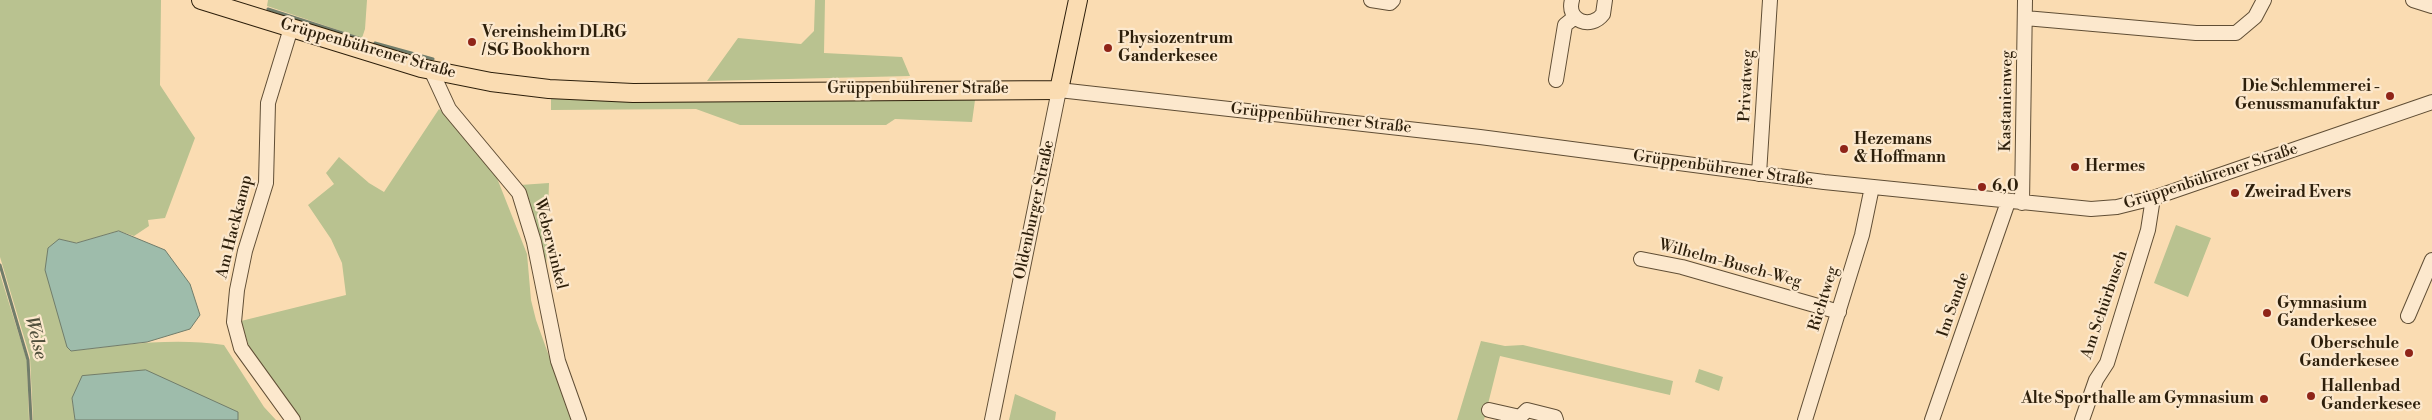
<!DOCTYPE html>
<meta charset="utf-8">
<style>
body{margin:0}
canvas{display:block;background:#fadcb2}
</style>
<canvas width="2432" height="420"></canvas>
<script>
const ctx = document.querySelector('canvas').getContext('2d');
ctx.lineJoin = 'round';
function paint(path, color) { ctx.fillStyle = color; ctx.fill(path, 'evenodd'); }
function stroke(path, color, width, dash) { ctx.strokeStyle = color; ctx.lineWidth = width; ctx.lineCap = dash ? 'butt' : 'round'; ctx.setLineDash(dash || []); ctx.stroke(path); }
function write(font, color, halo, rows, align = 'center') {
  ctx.font = font + ' "Libre Bodoni",serif'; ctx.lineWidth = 4.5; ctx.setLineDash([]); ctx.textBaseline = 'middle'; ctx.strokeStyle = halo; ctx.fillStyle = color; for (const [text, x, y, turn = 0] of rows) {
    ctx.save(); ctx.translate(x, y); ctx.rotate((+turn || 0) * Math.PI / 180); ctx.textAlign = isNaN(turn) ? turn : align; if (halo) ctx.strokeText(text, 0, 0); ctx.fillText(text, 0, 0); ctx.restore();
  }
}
const green = new Path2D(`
 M 0,0 L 161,0 L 160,85 L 195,138 L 165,218 L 148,220 L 149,226 L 134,236 L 119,231 L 76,243 L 59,239 L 71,351 C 122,345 173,337 224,345 L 264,407 L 276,420 L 238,420 L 238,412 L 72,398 L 75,420 L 33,420 L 30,357 L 0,257 Z
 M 268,0 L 367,0 L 365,29 L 362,38 L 267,6 Z
 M 815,0 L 825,0 L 824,53 L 902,57 L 910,76 L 707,81 L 738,38 L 801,44 L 814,31 Z
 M 551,97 L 924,98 L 975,100 L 972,122 L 895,119 L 886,125 L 740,125 L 696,109 L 551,110 Z
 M 439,109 L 460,126 L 495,173 L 527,254 L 531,300 L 536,320 L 572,420 L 299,420 L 250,350 L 241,321 L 346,295 L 342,263 L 331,239 L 308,205 L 334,184 L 326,173 L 339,157 L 369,183 L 384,192 Z
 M 549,183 L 546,273 L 532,210 L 520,185 Z
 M 2176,225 L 2211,238 L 2188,297 L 2154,283 Z
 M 0,274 L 27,361 L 29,420 L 0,420 Z
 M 1481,341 L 1505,346 L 1523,345 L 1673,381 L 1670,395 L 1500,356 L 1484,420 L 1457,420 Z
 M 1699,369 L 1723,377 L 1719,391 L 1695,382 Z
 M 1015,394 L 1056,412 L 1055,420 L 1009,420 Z`);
const water = new Path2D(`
 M 119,231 L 165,250 L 190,284 L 200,315 L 190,329 L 147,342 L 71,351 L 67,347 L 45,270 L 48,248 L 59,239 L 76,243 Z
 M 146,370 L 238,412 L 238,420 L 75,420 L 72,398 L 82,376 Z`);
const stream = new Path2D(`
 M 268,9 L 361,39
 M 375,43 L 433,59
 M 0,265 L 28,360 L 31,420`);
const minor = new Path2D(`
 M 1371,0 L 1390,3 L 1393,0
 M 1572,0 C 1566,21 1591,30 1603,14 L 1605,0
 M 2413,0 L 2432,6
 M 2025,18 L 2196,33 L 2236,33 L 2255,17 L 2264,0
 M 291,28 L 268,103 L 266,183 L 245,251 L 237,290 L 234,322 L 241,348 L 293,420
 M 431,70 L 449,109 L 519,193 L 534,242 L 558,361 L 579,420
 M 1556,80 L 1565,25 L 1575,17
 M 1759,174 L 1770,0
 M 2022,203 L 2025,0
 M 1641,259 L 1682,267 L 1839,312
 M 2408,316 L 2432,260
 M 1489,410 L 1520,417 L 1527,410 L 1555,417 L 1556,420
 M 992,420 L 1059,90 L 1480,137 L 1824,182 L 2091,209 L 2117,207 L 2153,198 L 2432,102
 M 1805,420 L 1862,235 L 1872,187
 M 1932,420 L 2008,202
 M 2082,420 L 2096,380 L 2107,363 L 2148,230 L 2153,198`);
const major = new Path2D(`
 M 201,0 L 421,68 L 491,82 L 549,89 L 633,93 L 1059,90 L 1078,0`);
const markers = [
 [472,42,5,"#8f2418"],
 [1108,48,5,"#8f2418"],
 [2390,96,5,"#8f2418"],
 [1844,149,5,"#8f2418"],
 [2075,167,5,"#8f2418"],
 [1982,187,5,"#8f2418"],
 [2235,193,5,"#8f2418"],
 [2267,313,5,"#8f2418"],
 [2409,353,5,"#8f2418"],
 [2311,396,5,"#8f2418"],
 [2264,399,5,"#8f2418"]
];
const poiNames = [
 ["Vereinsheim DLRG",482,33],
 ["/ SG Bookhorn",482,51],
 ["Physiozentrum",1118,39],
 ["Ganderkesee",1118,57],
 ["Die Schlemmerei -",2380,87,"right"],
 ["Genussmanufaktur",2380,105,"right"],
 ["Hezemans",1854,140],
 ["& Hoffmann",1854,158],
 ["Hermes",2085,167],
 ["6,0",1992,187],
 ["Zweirad Evers",2245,193],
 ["Gymnasium",2277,304],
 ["Ganderkesee",2277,322],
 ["Oberschule",2399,344,"right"],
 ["Ganderkesee",2399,362,"right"],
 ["Hallenbad",2321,387],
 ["Ganderkesee",2321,405],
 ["Alte Sporthalle am Gymnasium",2254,399,"right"]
];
const streetNames = [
 ["Grüppenbührener Straße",368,49,16],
 ["Privatweg",1747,86,-87],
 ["Grüppenbührener Straße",918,89],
 ["Kastanienweg",2007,101,-89],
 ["Grüppenbührener Straße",1321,119,6],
 ["Grüppenbührener Straße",1723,169,8],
 ["Grüppenbührener Straße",2211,177,-18],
 ["Oldenburger Straße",1035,210,-78],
 ["Am Hackkamp",235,227,-76],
 ["Weberwinkel",550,244,76],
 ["Wilhelm-Busch-Weg",1730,264,15],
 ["Richtweg",1824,299,-73],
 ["Im Sande",1954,305,-71],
 ["Am Schürbusch",2105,305,-71]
];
const waterNames = [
 ["Welse",35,338,76]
];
paint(green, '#b9c290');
paint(water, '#9ebcab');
stroke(water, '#717d6b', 1);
stroke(stream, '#717d6b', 3);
stroke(minor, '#604e35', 16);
stroke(major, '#2d1f0b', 20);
stroke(minor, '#fce8cd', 14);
stroke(major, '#fadcb2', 18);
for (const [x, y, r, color] of markers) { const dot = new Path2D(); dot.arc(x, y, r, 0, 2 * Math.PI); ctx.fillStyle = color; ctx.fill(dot); stroke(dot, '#fce8cd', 2); }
write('bold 16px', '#2d1f0b', '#fce8cd', poiNames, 'left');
write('16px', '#2d1f0b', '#fce8cd', streetNames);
write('italic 18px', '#4f4e3b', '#fce8cd', waterNames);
</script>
